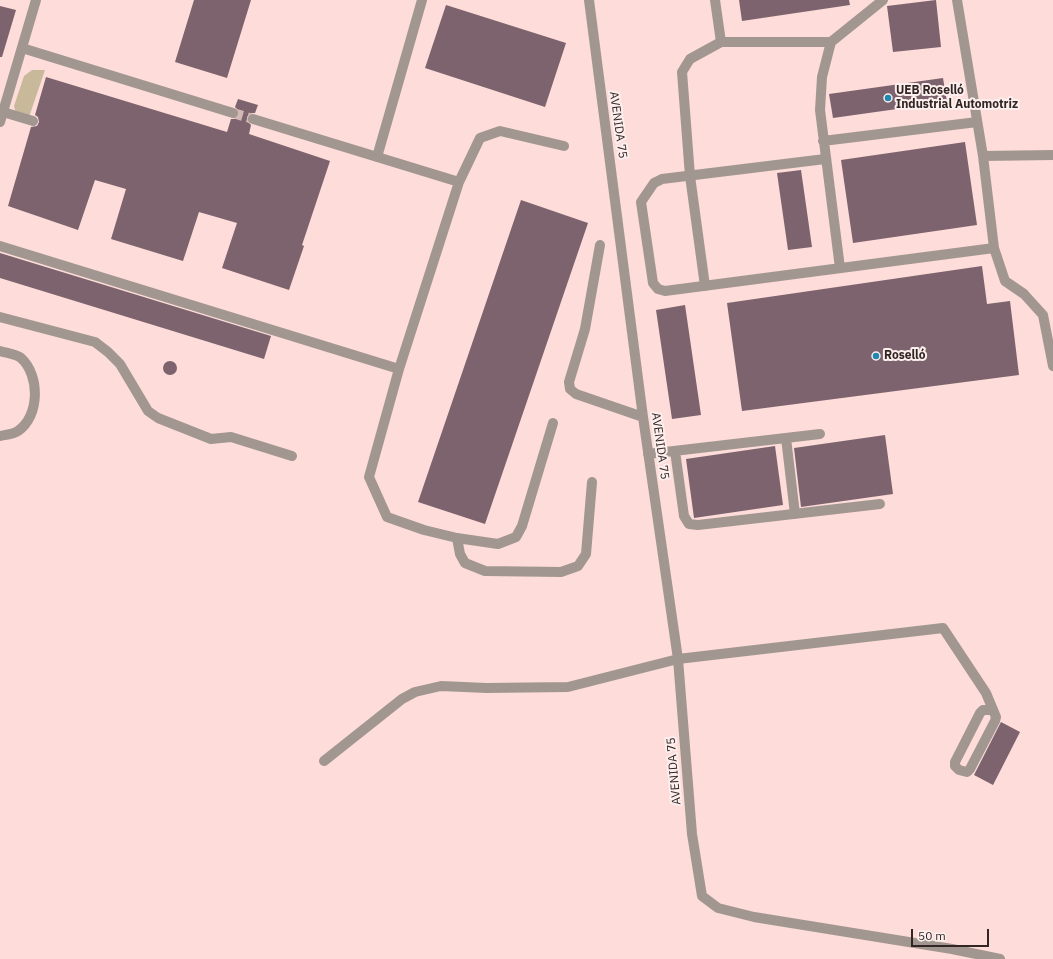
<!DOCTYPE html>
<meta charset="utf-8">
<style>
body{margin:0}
#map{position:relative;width:1053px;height:959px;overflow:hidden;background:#fddcd9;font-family:"IBM Plex Sans",sans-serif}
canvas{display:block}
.scale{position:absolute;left:911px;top:929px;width:78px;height:18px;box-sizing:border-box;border:2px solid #322625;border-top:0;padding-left:5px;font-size:12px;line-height:14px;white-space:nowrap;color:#322625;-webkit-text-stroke:3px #fcefed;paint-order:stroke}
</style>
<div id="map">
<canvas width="1053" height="959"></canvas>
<div class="scale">50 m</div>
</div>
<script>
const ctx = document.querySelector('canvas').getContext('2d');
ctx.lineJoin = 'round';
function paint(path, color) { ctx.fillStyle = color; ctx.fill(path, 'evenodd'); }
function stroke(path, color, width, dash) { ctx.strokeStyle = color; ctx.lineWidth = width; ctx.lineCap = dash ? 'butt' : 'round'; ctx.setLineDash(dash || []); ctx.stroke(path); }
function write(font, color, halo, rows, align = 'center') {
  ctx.font = font + ' "IBM Plex Sans",sans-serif'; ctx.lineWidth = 4; ctx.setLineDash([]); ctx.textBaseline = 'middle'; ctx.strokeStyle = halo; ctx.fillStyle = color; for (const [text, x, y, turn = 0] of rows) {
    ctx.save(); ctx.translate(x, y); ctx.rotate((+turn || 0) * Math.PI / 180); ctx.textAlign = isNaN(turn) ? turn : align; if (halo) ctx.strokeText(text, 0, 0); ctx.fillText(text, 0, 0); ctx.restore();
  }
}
const green = new Path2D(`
 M 32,70 L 45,70 L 29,117 L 16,113 L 14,106 L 24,76 Z`);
const building = new Path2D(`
 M 194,0 L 251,0 L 227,78 L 175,62 Z
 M 739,0 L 849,0 L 850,5 L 742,21 Z
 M 936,0 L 941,47 L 893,52 L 887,6 Z
 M 446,5 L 566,43 L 545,107 L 425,68 Z
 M 0,6 L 16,10 L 2,57 L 0,57 Z
 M 46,77 L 227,132 L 231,119 L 235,119 L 239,115 L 239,111 L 235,107 L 238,99 L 258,105 L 255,113 L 251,113 L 247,117 L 247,121 L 251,125 L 249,134 L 330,161 L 302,245 L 304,246 L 289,290 L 222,268 L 237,223 L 199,212 L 183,261 L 111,239 L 126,189 L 95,180 L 78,230 L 8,206 L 31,127 L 37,126 L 39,122 L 38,117 L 35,115 Z
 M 943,78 L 947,102 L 833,118 L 829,94 Z
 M 965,142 L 977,225 L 853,243 L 841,160 Z
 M 801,170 L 812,247 L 788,250 L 777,173 Z
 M 521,200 L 588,223 L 485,524 L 418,502 Z
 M 0,253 L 271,336 L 264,359 L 0,278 Z
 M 982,266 L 987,304 L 1010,301 L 1019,375 L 742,411 L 727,303 Z
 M 685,305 L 701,415 L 672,419 L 656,310 Z
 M163 368a7 7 0 1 1 14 0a7 7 0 1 1-14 0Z
 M 885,435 L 893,494 L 801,507 L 794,448 Z
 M 775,446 L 783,505 L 694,518 L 686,459 Z
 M 1001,722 L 1020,732 L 993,785 L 974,775 Z`);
const minorTunnel = new Path2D(`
 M 233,113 L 253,119`);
const minor = new Path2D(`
 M 589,0 L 643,417 L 678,659 L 692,834 L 702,896 L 718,908 L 754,917 L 952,949 L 1000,959
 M 715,0 L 721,42
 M 957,0 L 983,156 L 994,248 L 1005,281 L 1024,294 L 1043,315 L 1053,366
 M 22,48 L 233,113
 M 3,112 L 33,121
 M 0,122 L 36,0
 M 823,141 L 977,122
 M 983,156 L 1053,155
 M 377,157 L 422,0
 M 825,159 L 662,179 L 654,183 L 641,202 L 653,283 L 658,289 L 665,291 L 994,248
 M 459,182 L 480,138 L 500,131 L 564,146
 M 600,245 L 585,329 L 569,382 L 570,389 L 576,394 L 643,417
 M 0,246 L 399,369 L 459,182 L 253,119
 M 840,268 L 820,110 L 822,77 L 831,42 L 883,0
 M 705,286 L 690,176 L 682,72 L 690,59 L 721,42 L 831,42
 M 0,317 L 95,342 L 108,352 L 120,364 L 148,411 L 158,418 L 211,439 L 231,437 L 292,456
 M 0,351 C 6,353 16,354 21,358 C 40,375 40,416 18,431 C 14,434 5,435 0,436
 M 399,369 L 369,477 L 387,517 L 424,530 L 457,538 L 498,544 L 516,537 L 522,526 L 553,423
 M 786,438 L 795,514
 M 675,451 L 684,516 L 689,524 L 698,525 L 880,504
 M 648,454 L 820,434
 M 457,538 L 460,554 L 465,563 L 485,571 L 561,572 L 578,566 L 586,554 L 592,482
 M 324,761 L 402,699 L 415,692 L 441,686 L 486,688 L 568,687 L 678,659 L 943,628 L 986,693 L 996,717 L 995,721 L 970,769 L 967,772 L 959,770 L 955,766 L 955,762 L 980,713 L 983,710 L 992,710`);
const markers = [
 [888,98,4,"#1f88b0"],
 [876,356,4,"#1f88b0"]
];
const poiNames = [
 ["UEB Roselló",896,91],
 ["Industrial Automotriz",896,105],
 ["Roselló",884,356]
];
const streetNames = [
 ["AVENIDA 75",618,125,82],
 ["AVENIDA 75",660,446,82],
 ["AVENIDA 75",674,771,-95]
];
paint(green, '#c7b99a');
paint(building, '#7d636d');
stroke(minorTunnel, '#d4b8b5', 10, [10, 5]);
stroke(minor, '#a29790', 10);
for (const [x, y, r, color] of markers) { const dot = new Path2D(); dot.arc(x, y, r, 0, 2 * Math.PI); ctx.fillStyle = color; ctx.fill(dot); stroke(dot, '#fcefed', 1.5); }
write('bold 12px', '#322625', '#fcefed', poiNames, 'left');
write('12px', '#322625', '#fcefed', streetNames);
</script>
